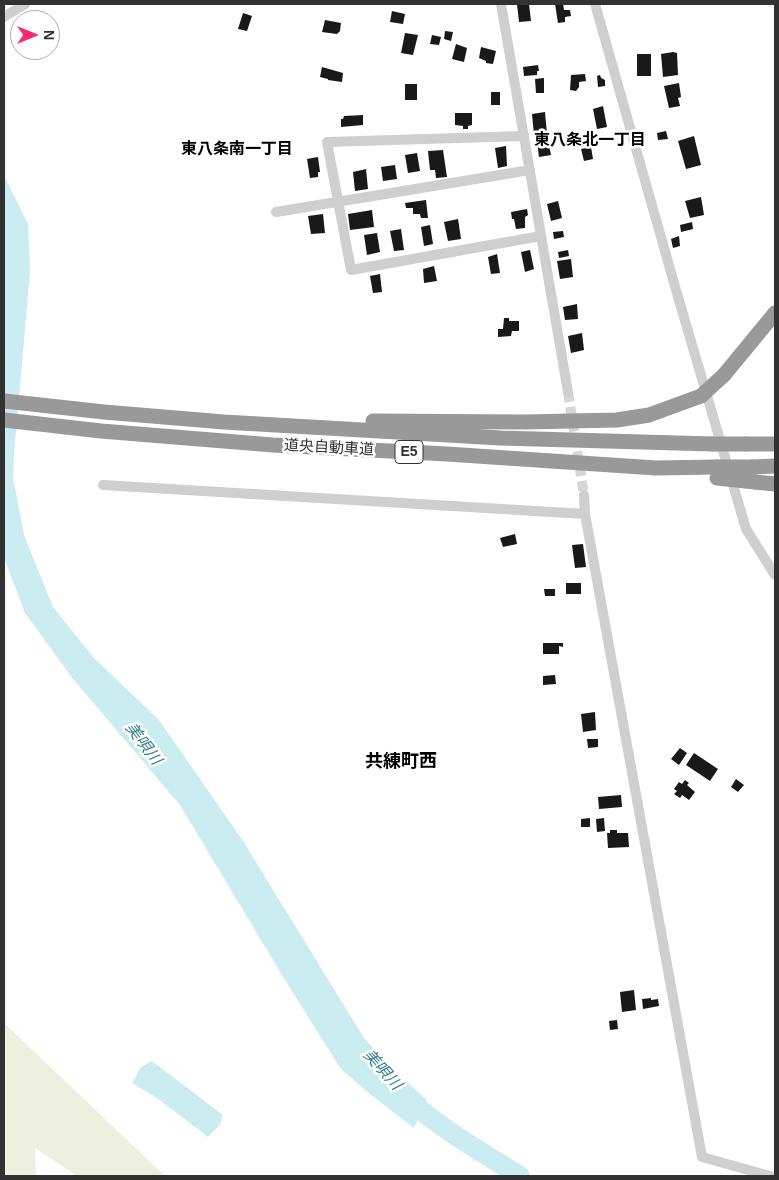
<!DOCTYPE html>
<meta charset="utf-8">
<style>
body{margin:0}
#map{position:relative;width:779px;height:1180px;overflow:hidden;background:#fff;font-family:Arial,sans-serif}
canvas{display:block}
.frame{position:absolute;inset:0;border:5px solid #323232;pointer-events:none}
.north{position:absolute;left:10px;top:10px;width:50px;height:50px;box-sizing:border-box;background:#fff;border:1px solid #adadad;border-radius:50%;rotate:90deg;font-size:14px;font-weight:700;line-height:20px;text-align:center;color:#323232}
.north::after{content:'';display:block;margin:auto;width:18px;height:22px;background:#f42973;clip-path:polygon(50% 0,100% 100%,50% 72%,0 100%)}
</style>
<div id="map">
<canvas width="779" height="1180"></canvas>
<div class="frame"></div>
<div class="north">N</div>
</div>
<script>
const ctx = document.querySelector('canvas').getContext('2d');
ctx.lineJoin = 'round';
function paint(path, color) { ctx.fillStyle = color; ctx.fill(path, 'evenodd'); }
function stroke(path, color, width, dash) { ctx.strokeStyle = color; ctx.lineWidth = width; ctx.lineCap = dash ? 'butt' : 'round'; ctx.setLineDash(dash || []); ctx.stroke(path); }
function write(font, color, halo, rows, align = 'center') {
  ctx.font = font + ' Arial,"Noto Sans JP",sans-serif'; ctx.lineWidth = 5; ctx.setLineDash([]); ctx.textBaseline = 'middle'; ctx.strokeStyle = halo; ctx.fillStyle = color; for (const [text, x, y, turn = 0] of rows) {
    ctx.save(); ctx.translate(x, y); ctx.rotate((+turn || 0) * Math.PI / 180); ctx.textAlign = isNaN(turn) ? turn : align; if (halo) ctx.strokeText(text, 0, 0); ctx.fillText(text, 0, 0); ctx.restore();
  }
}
const green = new Path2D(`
 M 4,1023 L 165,1176 L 77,1176 L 35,1148 L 36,1176 L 4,1176 Z`);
const water = new Path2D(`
 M 4,175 L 28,224 L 30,273 L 14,454 L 13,477 L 24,535 L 53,607 L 94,658 L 159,720 L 243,841 L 364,1038 L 394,1071 L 427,1100 L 414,1128 L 371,1095 L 341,1069 L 285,980 L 180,805 L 73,679 L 25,613 L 4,558 Z
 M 152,1061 L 223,1115 L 220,1125 L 208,1137 L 157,1098 L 132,1083 L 141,1067 Z`);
const river = new Path2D(`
 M 401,1093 C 436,1126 480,1151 520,1176`);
const building = new Path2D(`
 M 517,4 L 529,4 L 531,21 L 519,22 Z
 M 555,4 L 563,4 L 564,10 L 570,10 L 571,16 L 565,17 L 565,22 L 558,23 Z
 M 392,11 L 405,14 L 403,24 L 390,22 Z
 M 243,13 L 252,16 L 247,31 L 238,29 Z
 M 325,20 L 341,23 L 340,31 L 337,34 L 322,32 Z
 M 445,31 L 453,32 L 451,41 L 444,39 Z
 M 405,33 L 418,35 L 413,55 L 401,53 Z
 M 432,35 L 441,37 L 439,45 L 430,44 Z
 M 456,44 L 467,48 L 464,62 L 452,59 Z
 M 481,47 L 496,51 L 493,64 L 486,63 L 486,61 L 479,58 Z
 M 673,52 L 677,53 L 678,75 L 663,77 L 661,54 Z
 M 637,54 L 651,54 L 651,76 L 637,76 Z
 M 538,65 L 539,71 L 537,71 L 537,75 L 524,76 L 523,67 Z
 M 322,67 L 343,73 L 342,82 L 328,80 L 328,79 L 320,77 Z
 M 585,74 L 586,81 L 579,82 L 579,87 L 576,91 L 570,90 L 571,75 Z
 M 600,75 L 601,78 L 605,80 L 605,86 L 598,87 L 597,76 Z
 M 544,78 L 544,93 L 536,93 L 535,79 Z
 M 679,83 L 681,97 L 678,98 L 680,106 L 669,108 L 664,86 Z
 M 405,84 L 417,84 L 417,100 L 405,100 Z
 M 491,92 L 500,92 L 500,105 L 491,105 Z
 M 603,106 L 607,127 L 597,129 L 593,109 Z
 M 545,112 L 547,134 L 534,135 L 532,114 Z
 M 455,113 L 472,113 L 472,125 L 468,126 L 468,129 L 463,129 L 463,126 L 455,125 Z
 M 363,115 L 363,125 L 341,127 L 341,119 L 343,119 L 344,116 Z
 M 666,131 L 668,139 L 658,140 L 657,133 Z
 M 694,136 L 701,165 L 686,169 L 678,141 Z
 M 548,141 L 551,155 L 539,157 L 537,142 Z
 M 506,146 L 507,166 L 498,168 L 495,148 Z
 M 591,147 L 593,159 L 584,161 L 581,149 Z
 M 443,150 L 447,177 L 436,178 L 435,170 L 430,170 L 428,151 Z
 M 417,153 L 420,171 L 408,173 L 405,155 Z
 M 318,157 L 320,172 L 318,172 L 318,177 L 310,178 L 307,159 Z
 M 395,165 L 397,179 L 383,181 L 381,167 Z
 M 366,169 L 368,189 L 355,191 L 353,172 Z
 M 701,197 L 704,215 L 690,218 L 685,201 Z
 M 426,200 L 428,218 L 421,218 L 420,214 L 413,214 L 413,208 L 406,208 L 405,203 Z
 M 558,201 L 562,218 L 551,221 L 547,204 Z
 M 527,209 L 528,215 L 525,217 L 525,228 L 516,229 L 514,219 L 512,219 L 511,212 Z
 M 372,210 L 374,227 L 350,230 L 348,214 Z
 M 323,214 L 325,233 L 311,234 L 308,216 Z
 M 458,219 L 461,239 L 448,241 L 444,222 Z
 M 692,222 L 693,229 L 681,232 L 680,225 Z
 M 430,225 L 433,244 L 424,246 L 421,227 Z
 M 401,229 L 404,250 L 394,251 L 390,231 Z
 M 563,231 L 564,237 L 554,239 L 553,232 Z
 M 377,233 L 380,252 L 367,255 L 364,235 Z
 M 679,236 L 680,246 L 673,248 L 671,239 Z
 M 530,250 L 534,269 L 525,272 L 521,252 Z
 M 568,250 L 569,256 L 559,258 L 558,252 Z
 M 497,254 L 500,273 L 491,274 L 488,257 Z
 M 571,259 L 573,277 L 560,279 L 557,261 Z
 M 434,266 L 437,281 L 424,283 L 423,269 Z
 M 380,274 L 382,292 L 373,293 L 370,276 Z
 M 577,304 L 578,319 L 565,320 L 563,307 Z
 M 504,318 L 509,318 L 509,321 L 519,321 L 519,331 L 512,331 L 511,336 L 498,337 L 498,329 L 503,329 Z
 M 582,333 L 584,350 L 571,353 L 568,336 Z
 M 515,534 L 517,544 L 503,547 L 500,538 Z
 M 583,544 L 586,567 L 575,568 L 572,545 Z
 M 566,583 L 581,583 L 581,594 L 566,594 Z
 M 544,589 L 555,589 L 555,596 L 545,596 Z
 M 543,643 L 563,643 L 563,647 L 559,646 L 559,654 L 543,654 Z
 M 555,675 L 556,684 L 543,685 L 543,676 Z
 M 595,712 L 596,730 L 583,732 L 581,714 Z
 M 587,739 L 598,739 L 598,747 L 588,748 Z
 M 680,748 L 687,753 L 679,765 L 671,759 Z
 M 694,753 L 718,769 L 710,781 L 686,765 Z
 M 736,779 L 744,785 L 738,792 L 731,787 Z
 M 685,780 L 689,783 L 687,785 L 695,792 L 689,800 L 682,795 L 680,798 L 674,794 L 677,791 L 674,789 L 679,782 L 682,784 Z
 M 621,795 L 622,807 L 599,809 L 598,797 Z
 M 590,818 L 590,827 L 581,827 L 581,819 Z
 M 604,818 L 605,831 L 597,832 L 596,819 Z
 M 610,830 L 617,830 L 617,833 L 628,833 L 629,847 L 608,848 L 607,833 L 610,833 Z
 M 634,990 L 636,1010 L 622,1012 L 620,992 Z
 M 651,998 L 651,1000 L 658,999 L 659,1006 L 643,1009 L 642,999 Z
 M 617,1020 L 618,1029 L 610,1030 L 609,1021 Z`);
const minorTunnel = new Path2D(`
 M 568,392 L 584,495`);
const minor = new Path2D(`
 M 501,4 L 568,392
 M 595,4 L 676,290 L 746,529 L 775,575
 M 4,17 L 25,4
 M 524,136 L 327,142 L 351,270 L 541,236
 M 276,212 L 530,170
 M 103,485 L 585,514
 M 584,495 L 585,514 L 702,1157 L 770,1176`);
const highway = new Path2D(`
 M 724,375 L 775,313
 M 4,401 L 104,412 L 224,422 L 500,438 L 713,444
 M 4,420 L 101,431 L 273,445 L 447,454 L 656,468 L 717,467
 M 373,421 L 524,422 L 617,420 L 649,415 L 701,396
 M 746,444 L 775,444
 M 752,467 L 775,466
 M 755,482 L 775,484`);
const highwayBridge = new Path2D(`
 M 701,396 L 724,375
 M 713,444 L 746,444
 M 717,467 L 752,467
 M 717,478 L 755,482`);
const shields = [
 [409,452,28]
];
const shieldNames = [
 ["E5",409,452]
];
const streetNames = [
 ["道央自動車道",329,448,3]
];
const neighbourhoodNames = [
 ["東八条北一丁目",590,141],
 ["東八条南一丁目",237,150]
];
const waterNames = [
 ["美唄川",143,744,53],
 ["美唄川",382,1070,48]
];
const quarterNames = [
 ["共練町西",401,762]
];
paint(green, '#edefdf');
paint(water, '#cbecf0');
stroke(river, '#cbecf0', 20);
paint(building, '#191919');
stroke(minorTunnel, '#d6d6d6', 10, [10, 5]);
stroke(minor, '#cfcfcf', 10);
stroke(highway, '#999', 15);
stroke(highwayBridge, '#999', 15);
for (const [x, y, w] of shields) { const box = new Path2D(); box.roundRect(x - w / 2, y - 11.5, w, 23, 4); ctx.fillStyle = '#fff'; ctx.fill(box); stroke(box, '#323232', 1); }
write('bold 14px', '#323232', null, shieldNames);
write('15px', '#323232', '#fff', streetNames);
write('bold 16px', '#000', '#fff', neighbourhoodNames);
write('italic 16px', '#318088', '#fff', waterNames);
write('bold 18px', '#000', '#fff', quarterNames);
</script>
